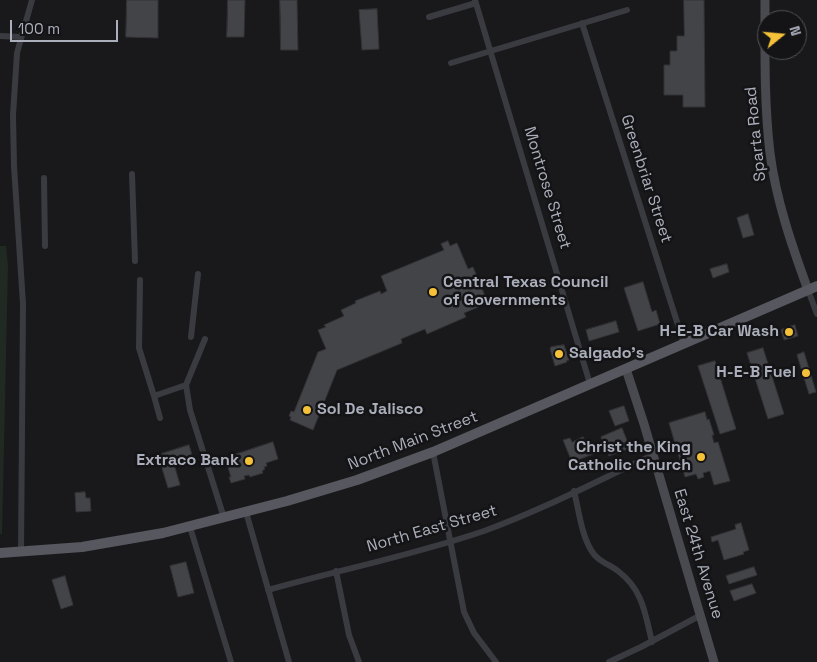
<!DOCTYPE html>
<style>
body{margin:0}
#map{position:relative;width:817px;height:662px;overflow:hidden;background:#19191b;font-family:"Space Grotesk",sans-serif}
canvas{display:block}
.north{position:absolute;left:757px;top:10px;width:50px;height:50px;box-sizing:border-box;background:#141416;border:1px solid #505258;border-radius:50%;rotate:73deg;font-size:14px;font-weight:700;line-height:20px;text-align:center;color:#abafbb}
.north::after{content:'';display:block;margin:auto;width:18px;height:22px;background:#f4c139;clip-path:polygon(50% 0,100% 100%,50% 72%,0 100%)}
.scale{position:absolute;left:10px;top:20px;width:108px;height:22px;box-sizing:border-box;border:2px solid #abafbb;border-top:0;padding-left:6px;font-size:15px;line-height:18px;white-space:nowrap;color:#abafbb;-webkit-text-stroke:4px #141416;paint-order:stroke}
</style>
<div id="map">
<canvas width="817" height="662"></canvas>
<div class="north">N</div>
<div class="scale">100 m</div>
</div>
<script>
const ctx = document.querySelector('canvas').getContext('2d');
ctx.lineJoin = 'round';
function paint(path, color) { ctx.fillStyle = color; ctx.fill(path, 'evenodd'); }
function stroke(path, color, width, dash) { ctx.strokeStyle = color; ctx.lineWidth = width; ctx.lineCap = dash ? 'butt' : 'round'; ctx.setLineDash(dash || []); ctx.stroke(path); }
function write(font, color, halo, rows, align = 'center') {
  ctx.font = font + ' "Space Grotesk",sans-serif'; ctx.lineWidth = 5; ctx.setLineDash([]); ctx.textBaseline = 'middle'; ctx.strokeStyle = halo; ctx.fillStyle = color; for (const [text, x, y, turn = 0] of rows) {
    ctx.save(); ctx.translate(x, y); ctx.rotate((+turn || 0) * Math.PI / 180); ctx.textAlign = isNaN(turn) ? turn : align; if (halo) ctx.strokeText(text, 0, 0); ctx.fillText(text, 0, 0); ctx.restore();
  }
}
const green = new Path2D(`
 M 0,246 L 6,246 L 8,266 L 2,534 L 0,534 Z`);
const building = new Path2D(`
 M 127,0 L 158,0 L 158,38 L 126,37 Z
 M 228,0 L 245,0 L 244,37 L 227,37 Z
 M 280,0 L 297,0 L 298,50 L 281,50 Z
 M 684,0 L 704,0 L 705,107 L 683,107 L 683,95 L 664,95 L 664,65 L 670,65 L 670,51 L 677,51 L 677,36 L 684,36 Z
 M 377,9 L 379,49 L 362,50 L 359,10 Z
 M 748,214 L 754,235 L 743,238 L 737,218 Z
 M 448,241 L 450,246 L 457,243 L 468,269 L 473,267 L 488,303 L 464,313 L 466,317 L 427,334 L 425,329 L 401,339 L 402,343 L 337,370 L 313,430 L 290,420 L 291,417 L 289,416 L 291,411 L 294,412 L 318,352 L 326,349 L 318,330 L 326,327 L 324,325 L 344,316 L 341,310 L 356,303 L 355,301 L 380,291 L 381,294 L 387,291 L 381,276 L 444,250 L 441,244 Z
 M 727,264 L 729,272 L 713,278 L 710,269 Z
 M 643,282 L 652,312 L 656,310 L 660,324 L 638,331 L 624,288 Z
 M 616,321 L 619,332 L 589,341 L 586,330 Z
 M 795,325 L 798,336 L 784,340 L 781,330 Z
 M 564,345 L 569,360 L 566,361 L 567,362 L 555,366 L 550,349 L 551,347 Z
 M 763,348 L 784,414 L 768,419 L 747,353 Z
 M 804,352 L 816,392 L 809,394 L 797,355 Z
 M 715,361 L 736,429 L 720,434 L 698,366 Z
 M 624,406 L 629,421 L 615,426 L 609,411 Z
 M 705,412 L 707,420 L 709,419 L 714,435 L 712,435 L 714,443 L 718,442 L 730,481 L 714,485 L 710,471 L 703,473 L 704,477 L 698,479 L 696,474 L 685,477 L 669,423 Z
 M 622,428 L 630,448 L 609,456 L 601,437 Z
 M 583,437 L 586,443 L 591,441 L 596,453 L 572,462 L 563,440 L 570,438 L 572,442 Z
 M 273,442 L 278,459 L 266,463 L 267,466 L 264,467 L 265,469 L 262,471 L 263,473 L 250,477 L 249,475 L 244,476 L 245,479 L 231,483 L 229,477 L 231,477 L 225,458 Z
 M 189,445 L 193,458 L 174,464 L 180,485 L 168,488 L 158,455 Z
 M 85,492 L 86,498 L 90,498 L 91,511 L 76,512 L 75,493 Z
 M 741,523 L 749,550 L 743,552 L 744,554 L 724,560 L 718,540 L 712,542 L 711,537 L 736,529 L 735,525 Z
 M 186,562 L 194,593 L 178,597 L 170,566 Z
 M 754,567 L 757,575 L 729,584 L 726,576 Z
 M 65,576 L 73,605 L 61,609 L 52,580 Z
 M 752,584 L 756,593 L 734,601 L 730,591 Z`);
const street = new Path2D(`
 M 475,0 L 590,384
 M 429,17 L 476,3
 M 582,23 L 684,344
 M 0,36 L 21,37
 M 451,63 L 627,10
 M 132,174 L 135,261
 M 44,178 L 45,246
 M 140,280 L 139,348 L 154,396 L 186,385 L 190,410 L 224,518
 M 808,290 L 817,314
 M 191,337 L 198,274
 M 186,385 L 205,339
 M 154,396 L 160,418
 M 433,452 L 464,612 L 474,633 L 496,662
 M 574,491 C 579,511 581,533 591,550 C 597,561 609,564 618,571 C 643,590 645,613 652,642
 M 246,512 L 289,662
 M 190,527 L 231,662
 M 21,552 L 23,304 L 14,166 L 13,115 L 17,53 L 32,0
 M 336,571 L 349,635 L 359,662
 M 268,590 C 339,570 414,555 484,531 C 542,510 597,481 653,455
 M 609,662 L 641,647 L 701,615`);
const secondary = new Path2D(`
 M 765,0 C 765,51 764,102 770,153 C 776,200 792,246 808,290
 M 626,369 L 644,424 L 714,662`);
const primary = new Path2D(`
 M 0,553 L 82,547 L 163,533 L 287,501 L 357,480 L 433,452 L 817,286`);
const markers = [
 [433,292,5,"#f4c139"],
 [789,332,5,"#f4c139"],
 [559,354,5,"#f4c139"],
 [806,373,5,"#f4c139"],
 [307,410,5,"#f4c139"],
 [701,457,5,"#f4c139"],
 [249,461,5,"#f4c139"]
];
const streetNames = [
 ["Sparta Road",756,134,-96],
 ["Greenbriar Street",646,179,72],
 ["Montrose Street",547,188,73],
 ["North Main Street",413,441,-21],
 ["North East Street",432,529,-16],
 ["East 24th Avenue",698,554,73]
];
const poiNames = [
 ["Central Texas Council",443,283,"left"],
 ["of Governments",443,301,"left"],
 ["H-E-B Car Wash",779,332],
 ["Salgado's",569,354,"left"],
 ["H-E-B Fuel",796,373],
 ["Sol De Jalisco",317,410,"left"],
 ["Christ the King",691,448],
 ["Catholic Church",691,466],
 ["Extraco Bank",239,461]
];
paint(green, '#212a22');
paint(building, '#434448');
stroke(building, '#333337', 1);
stroke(street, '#3a3b40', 6);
stroke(secondary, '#484a50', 9);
stroke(primary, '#56575f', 10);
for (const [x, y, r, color] of markers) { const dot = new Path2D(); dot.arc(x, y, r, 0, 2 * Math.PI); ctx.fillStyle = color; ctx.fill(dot); stroke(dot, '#141416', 2); }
write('16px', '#abafbb', '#141416', streetNames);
write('bold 16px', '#abafbb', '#141416', poiNames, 'right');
</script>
